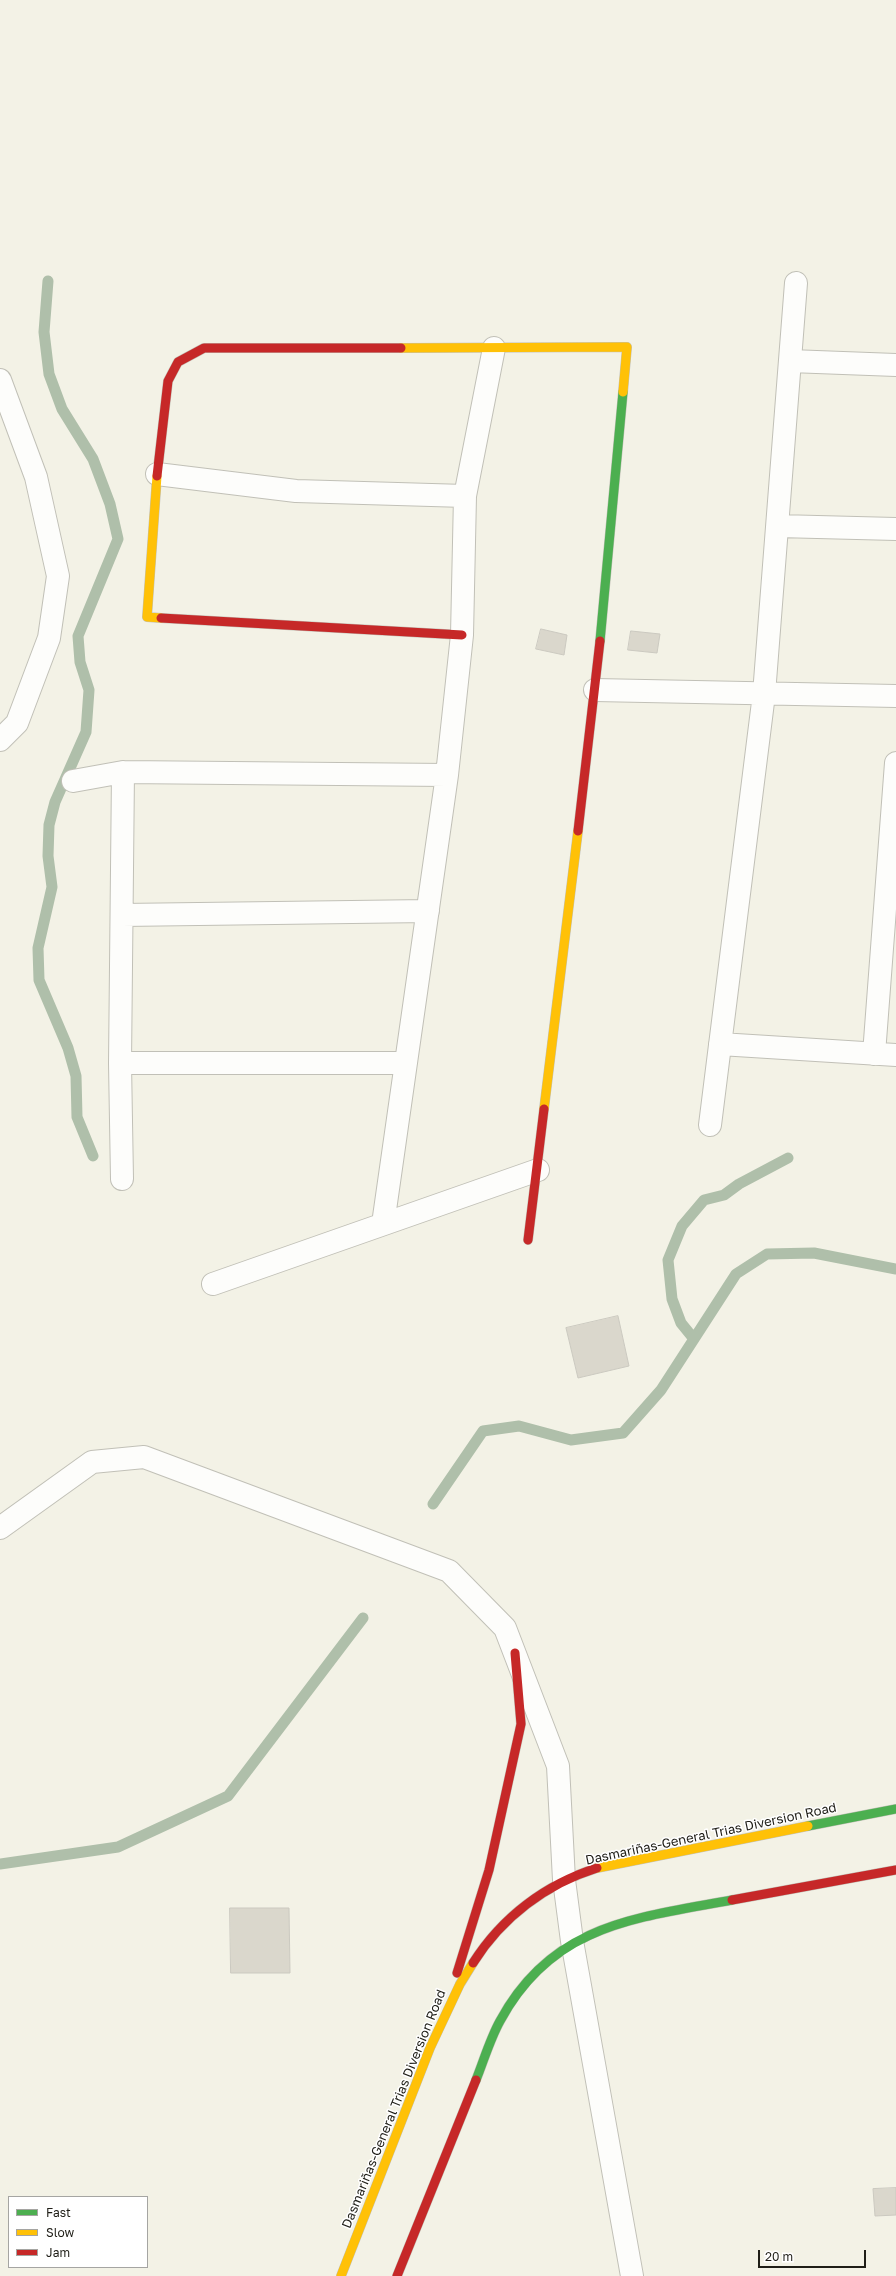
<!DOCTYPE html>
<meta charset="utf-8">
<style>
body{margin:0}
#map{position:relative;width:896px;height:2276px;overflow:hidden;background:#f3f2e6;font-family:"Golos Text",sans-serif}
canvas{display:block}
.legend{position:absolute;left:8px;top:2196px;width:140px;height:72px;box-sizing:border-box;background:#fff;border:1px solid #a5a5a2;margin:0;padding:5px 7px;list-style:none;font-size:12px;color:#1f1e17}
.legend li{display:flex;align-items:center;gap:8px;height:20px}
.legend b{width:20px;border:1px solid #a5a5a2}
.scale{position:absolute;left:758px;top:2250px;width:108px;height:18px;box-sizing:border-box;border:2px solid #1f1e17;border-top:0;padding-left:5px;font-size:12px;line-height:14px;white-space:nowrap;color:#1f1e17;-webkit-text-stroke:3px #fff;paint-order:stroke}
</style>
<div id="map">
<canvas width="896" height="2276"></canvas>
<ul class="legend">
<li><b style="height:5px;background:#4caf50"></b>Fast</li>
<li><b style="height:5px;background:#ffc107"></b>Slow</li>
<li><b style="height:5px;background:#c62828"></b>Jam</li>
</ul>
<div class="scale">20 m</div>
</div>
<script>
const ctx = document.querySelector('canvas').getContext('2d');
ctx.lineJoin = 'round';
function stroke(path, color, width, dash) { ctx.strokeStyle = color; ctx.lineWidth = width; ctx.lineCap = dash ? 'butt' : 'round'; ctx.setLineDash(dash || []); ctx.stroke(path); }
function paint(path, color) { ctx.fillStyle = color; ctx.fill(path, 'evenodd'); }
function write(font, color, halo, rows, align = 'center') {
  ctx.font = font + ' "Golos Text",sans-serif'; ctx.lineWidth = 3; ctx.setLineDash([]); ctx.textBaseline = 'middle'; ctx.strokeStyle = halo; ctx.fillStyle = color; for (const [text, x, y, turn = 0] of rows) {
    ctx.save(); ctx.translate(x, y); ctx.rotate((+turn || 0) * Math.PI / 180); ctx.textAlign = isNaN(turn) ? turn : align; if (halo) ctx.strokeText(text, 0, 0); ctx.fillText(text, 0, 0); ctx.restore();
  }
}
const stream = new Path2D(`
 M 48,281 L 44,332 L 49,374 L 62,409 L 93,459 L 110,504 L 118,539 L 78,636 L 80,662 L 89,690 L 86,732 L 55,802 L 49,825 L 48,856 L 52,887 L 38,948 L 39,980 L 68,1048 L 76,1076 L 77,1117 L 93,1156
 M 694,1339 L 681,1323 L 672,1299 L 668,1260 L 682,1226 L 704,1200 L 724,1195 L 739,1184 L 788,1158
 M 433,1504 L 483,1431 L 519,1426 L 571,1440 L 623,1433 L 661,1390 L 736,1274 L 767,1254 L 814,1253 L 896,1269
 M 0,1864 L 118,1847 L 228,1796 L 363,1618`);
const building = new Path2D(`
 M 541,629 L 567,635 L 564,655 L 536,649 Z
 M 631,631 L 660,634 L 657,653 L 628,650 Z
 M 618,1316 L 629,1366 L 578,1378 L 566,1328 Z
 M 230,1908 L 289,1908 L 290,1973 L 231,1973 Z
 M 896,2188 L 896,2215 L 875,2216 L 873,2189 Z`);
const street = new Path2D(`
 M 790,361 L 896,365
 M 0,380 L 36,477 L 58,576 L 49,638 L 17,723 L 0,740
 M 157,474 L 296,491 L 465,496
 M 778,526 L 896,529
 M 595,690 L 896,696
 M 73,781 L 123,772 L 447,775
 M 122,915 L 428,911
 M 720,1044 L 896,1055
 M 874,1054 L 896,763
 M 120,1063 L 406,1063
 M 710,1125 L 764,694 L 796,283
 M 122,1179 L 120,1063 L 123,772
 M 383,1224 L 447,775 L 462,635 L 465,496 L 494,348
 M 213,1284 L 538,1170
 M 0,1528 L 92,1462 L 144,1457 L 449,1571 L 505,1628 L 558,1766 L 564,1880 L 572,1941 L 632,2276`);
const fast = new Path2D(`
 M 600,641 L 623,392
 M 808,1826 L 896,1809
 M 476,2080 C 484,2060 490,2039 500,2021 C 552,1924 636,1918 732,1900`);
const slow = new Path2D(`
 M 401,348 L 627,347 L 623,392
 M 157,476 L 147,617 L 161,618
 M 544,1109 L 578,831
 M 597,1868 L 808,1826
 M 341,2276 L 430,2048 L 460,1984 L 473,1963`);
const jam = new Path2D(`
 M 157,476 L 168,381 L 178,362 L 204,348 L 401,348
 M 161,618 L 462,635
 M 578,831 L 600,641
 M 528,1240 L 544,1109
 M 732,1900 L 896,1870
 M 473,1963 C 502,1917 546,1884 597,1868
 M 457,1973 L 489,1870 L 521,1724 L 515,1653
 M 397,2276 L 476,2080`);
const streetNames = [
 ["Dasmariñas-General Trias Diversion Road",711,1834,-12],
 ["Dasmariñas-General Trias Diversion Road",394,2109,-68]
];
stroke(stream, '#afbfaa', 11);
paint(building, '#dad7cc');
stroke(building, '#cbc9c0', 1);
stroke(street, '#c1c0b7', 24);
stroke(fast, '#c1c0b7', 10);
stroke(slow, '#c1c0b7', 10);
stroke(jam, '#c1c0b7', 10);
stroke(street, '#fdfdfb', 22);
stroke(fast, '#4caf50', 9);
stroke(slow, '#ffc107', 9);
stroke(jam, '#c62828', 9);
write('13px', '#1f1e17', '#fff', streetNames);
</script>
